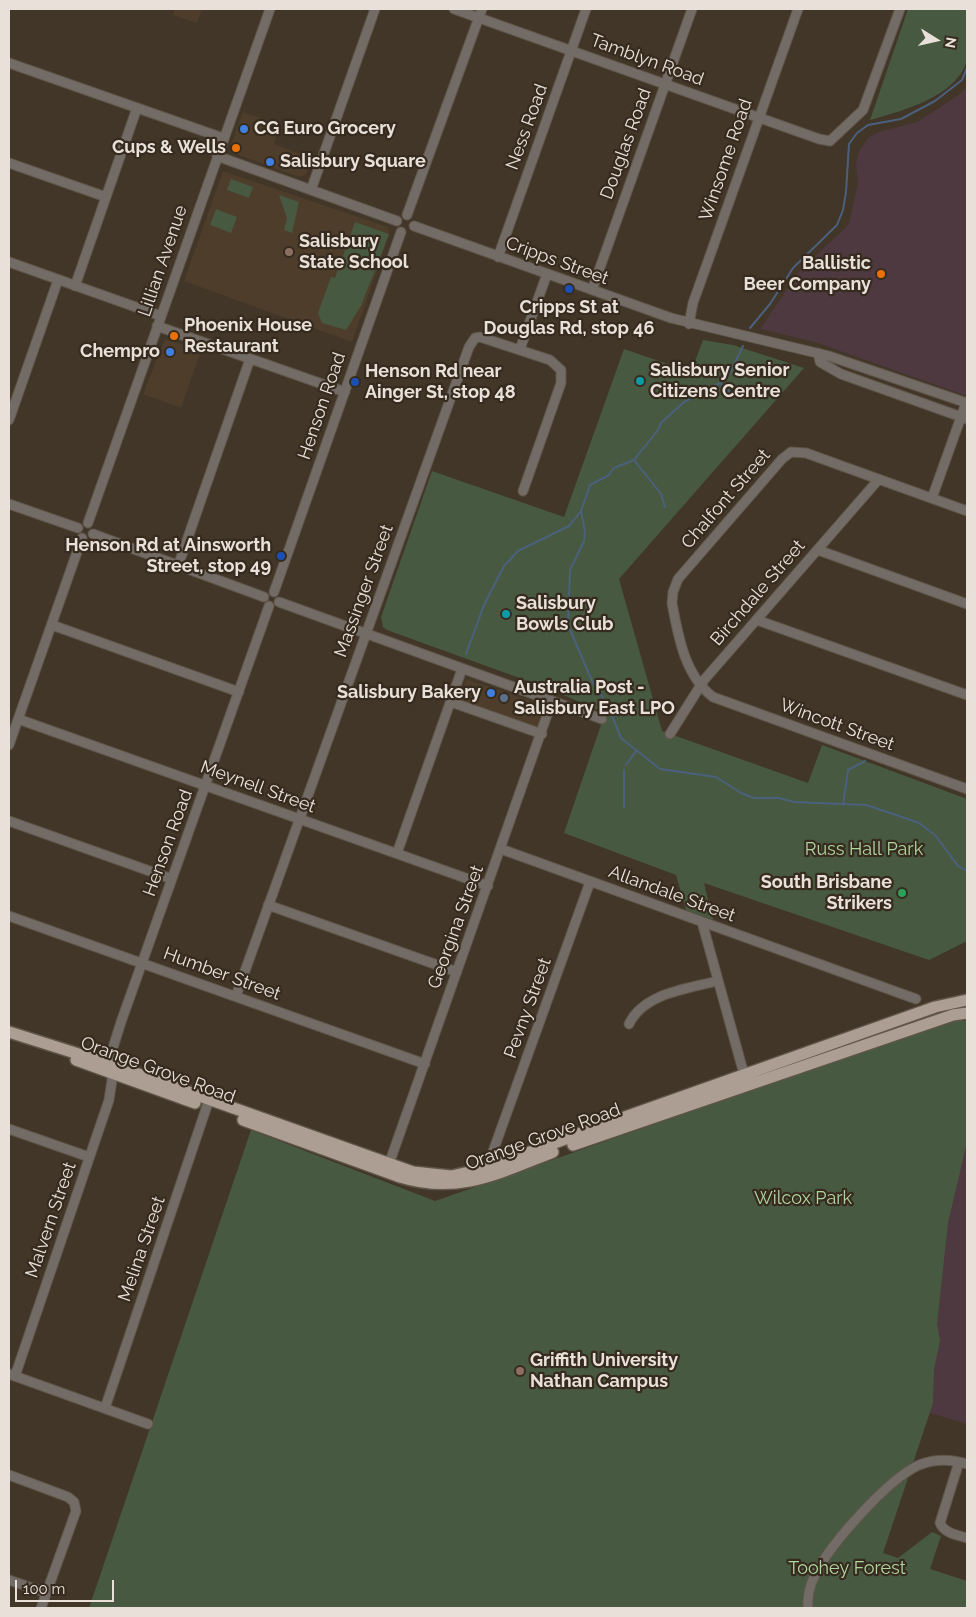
<!DOCTYPE html>
<style>
body{margin:0}
#map{position:relative;width:976px;height:1617px;overflow:hidden;background:#413628;font-family:Raleway,sans-serif}
canvas{display:block}
.frame{position:absolute;inset:0;border:10px solid #e9e1d9;pointer-events:none}
.north{position:absolute;left:911px;top:15px;width:50px;height:50px;-webkit-text-stroke:4px #362b1e;paint-order:stroke;rotate:100deg;font-size:14px;font-weight:700;line-height:20px;text-align:center;color:#e9e1d9}
.north::after{content:'';display:block;margin:auto;width:18px;height:22px;background:#e9e1d9;clip-path:polygon(50% 0,100% 100%,50% 72%,0 100%)}
.scale{position:absolute;left:15px;top:1580px;width:99px;height:22px;box-sizing:border-box;border:2px solid #e9e1d9;border-top:0;padding-left:6px;font-size:15px;line-height:18px;white-space:nowrap;color:#e9e1d9;-webkit-text-stroke:4px #362b1e;paint-order:stroke}
</style>
<div id="map">
<canvas width="976" height="1617"></canvas>
<div class="frame"></div>
<div class="north">N</div>
<div class="scale">100 m</div>
</div>
<script>
const ctx = document.querySelector('canvas').getContext('2d');
ctx.lineJoin = 'round';
function paint(path, color) { ctx.fillStyle = color; ctx.fill(path, 'evenodd'); }
function stroke(path, color, width, dash) { ctx.strokeStyle = color; ctx.lineWidth = width; ctx.lineCap = dash ? 'butt' : 'round'; ctx.setLineDash(dash || []); ctx.stroke(path); }
function write(font, color, halo, rows, align = 'center') {
  ctx.font = font + ' Raleway,sans-serif'; ctx.lineWidth = 4.5; ctx.setLineDash([]); ctx.textBaseline = 'middle'; ctx.strokeStyle = halo; ctx.fillStyle = color; for (const [text, x, y, turn = 0] of rows) {
    ctx.save(); ctx.translate(x, y); ctx.rotate((+turn || 0) * Math.PI / 180); ctx.textAlign = isNaN(turn) ? turn : align; if (halo) ctx.strokeText(text, 0, 0); ctx.fillText(text, 0, 0); ctx.restore();
  }
}
const built = new Path2D(`
 M 175,9 L 202,9 L 197,23 L 173,15 Z
 M 243,112 L 280,125 L 274,144 L 311,158 L 306,175 L 299,177 L 234,153 L 230,147 Z
 M 223,171 L 388,227 L 390,233 L 352,342 L 184,281 Z
 M 165,339 L 201,351 L 181,408 L 143,394 Z
 M 466,679 L 543,705 L 538,726 L 536,728 L 458,701 Z`);
const industrial = new Path2D(`
 M 967,86 L 967,396 L 815,342 L 760,329 L 799,272 L 849,224 L 858,183 L 856,164 L 859,151 L 868,138 L 879,132 L 917,122 L 959,95 Z
 M 950,1138 L 967,1144 L 967,1424 L 930,1413 Z`);
const green = new Path2D(`
 M 908,9 L 967,9 C 967,25 970,44 967,59 C 959,96 902,111 870,120 Z
 M 231,179 L 253,187 L 249,198 L 227,190 Z
 M 279,195 L 299,202 L 292,233 L 284,230 L 287,218 Z
 M 216,209 L 237,217 L 231,233 L 210,225 Z
 M 355,222 L 389,234 L 361,306 L 346,330 L 322,323 L 318,313 L 331,277 L 335,278 Z
 M 703,340 L 733,345 L 804,368 L 619,579 L 662,731 L 808,783 L 822,745 L 967,799 L 967,941 L 929,960 L 704,883 L 713,920 L 686,910 L 676,875 L 564,833 L 605,713 L 547,688 L 387,630 L 383,627 L 381,617 L 432,471 L 564,517 L 624,349 L 691,372 Z
 M 949,1021 L 967,1021 L 967,1142 L 948,1223 L 937,1324 L 940,1341 L 934,1369 L 933,1403 L 883,1553 L 898,1558 L 932,1532 L 941,1536 L 930,1569 L 967,1581 L 967,1608 L 89,1608 L 251,1130 L 435,1201 Z`);
const stream = new Path2D(`
 M 750,328 L 770,304 L 793,268 L 837,225 L 843,210 L 846,192 L 849,144 L 857,133 L 868,125 L 901,119 L 935,101 L 962,80 L 967,68
 M 743,346 L 731,371 L 720,383 L 684,402 L 661,423 L 658,430 L 634,460 L 614,468 L 609,475 L 590,485 L 581,511 L 585,532 L 584,541 L 570,570 L 568,625 L 592,681 L 608,706 L 621,738 L 660,769 L 716,777 L 741,793 L 754,798 L 779,798 L 794,802 L 866,805 L 899,816 L 919,823 L 935,835 L 958,866 L 967,871
 M 720,383 L 733,395
 M 634,460 L 661,494 L 665,507
 M 466,654 L 484,605 L 504,566 L 518,551 L 569,526 L 581,511
 M 626,765 L 636,751
 M 624,770 L 624,808
 M 843,805 L 848,770 L 865,761`);
const minor = new Path2D(`
 M 454,9 L 819,139 L 830,141 L 863,110 L 900,9
 M 9,63 L 223,138
 M 217,156 L 397,221
 M 9,163 L 106,197
 M 311,190 L 375,9
 M 407,215 L 482,9
 M 414,226 L 671,318 L 829,356 L 967,403
 M 498,257 L 586,9
 M 9,262 L 161,316
 M 75,286 L 137,108
 M 592,290 L 692,9
 M 689,324 L 693,303 L 798,9
 M 157,326 L 345,392
 M 520,349 L 547,274
 M 818,353 L 820,362 L 841,374 L 967,419
 M 9,420 L 58,280
 M 932,498 L 966,403
 M 9,504 L 78,528
 M 967,511 L 806,453 L 791,452 L 782,459 L 678,579 L 673,592 L 672,603 C 678,636 685,676 713,697 L 967,789
 M 88,523 L 270,9
 M 93,534 L 264,597
 M 818,550 L 967,604
 M 178,566 L 250,359
 M 274,592 L 401,232
 M 279,602 L 602,719
 M 757,620 L 967,695
 M 52,625 L 239,692
 M 451,702 L 542,734
 M 18,719 L 488,886
 M 670,734 L 704,680 L 879,479
 M 9,745 L 82,538
 M 9,821 L 172,879
 M 501,849 L 916,999
 M 397,853 L 462,669
 M 268,905 L 457,972
 M 9,916 L 425,1064
 M 702,922 L 742,1067 L 749,1080
 M 236,996 L 469,347 L 475,338 L 480,337 L 550,360 L 561,370 L 561,383 L 523,491
 M 629,1024 C 644,993 687,989 717,981
 M 9,1129 L 89,1157
 M 389,1164 L 552,701
 M 487,1168 L 590,882
 M 9,1374 L 148,1424
 M 15,1376 L 109,1100 L 112,1080 L 111,1054 L 121,1022 L 269,606
 M 105,1408 L 209,1100
 M 959,1462 L 940,1523 C 944,1533 957,1535 967,1538
 M 9,1475 L 68,1497 L 74,1502 L 76,1511 L 41,1608
 M 9,1580 L 47,1593
 M 808,1608 C 807,1597 810,1585 815,1575 C 830,1544 888,1479 919,1465 C 934,1459 951,1459 967,1464`);
const major = new Path2D(`
 M 9,1032 L 110,1064 L 413,1172 L 451,1176 L 487,1168 L 611,1122 L 935,1007 L 967,1000
 M 76,1060 L 195,1103
 M 243,1120 L 400,1177 C 459,1195 499,1173 553,1152
 M 573,1145 L 953,1015 L 967,1013`);
const markers = [
 [244,129,5,"#3f7fe0"],
 [236,148,5,"#e8710a"],
 [270,162,5,"#3f7fe0"],
 [289,252,5,"#8d6e63"],
 [881,274,5,"#e8710a"],
 [569,289,5,"#1a4fb4"],
 [174,336,5,"#e8710a"],
 [170,352,5,"#3f7fe0"],
 [640,381,5,"#0f9aa8"],
 [355,382,5,"#1a4fb4"],
 [281,556,5,"#1a4fb4"],
 [506,614,5,"#0f9aa8"],
 [491,693,5,"#3f7fe0"],
 [504,698,5,"#5c6f8a"],
 [902,893,5,"#2e9e5b"],
 [520,1371,5,"#8d6e63"]
];
const streetNames = [
 ["Tamblyn Road",647,60,20],
 ["Ness Road",527,127,-70],
 ["Douglas Road",626,144,-70],
 ["Winsome Road",726,160,-71],
 ["Lillian Avenue",163,261,-71],
 ["Cripps Street",557,261,20],
 ["Henson Road",322,406,-71],
 ["Chalfont Street",726,499,-49],
 ["Massinger Street",364,591,-70],
 ["Birchdale Street",758,593,-49],
 ["Wincott Street",837,725,20],
 ["Meynell Street",258,787,20],
 ["Henson Road",168,843,-70],
 ["Allandale Street",672,894,20],
 ["Georgina Street",456,927,-70],
 ["Humber Street",222,974,20],
 ["Pevny Street",528,1008,-70],
 ["Orange Grove Road",158,1070,20],
 ["Orange Grove Road",543,1137,-20],
 ["Malvern Street",51,1220,-71],
 ["Melina Street",142,1249,-71]
];
const poiNames = [
 ["CG Euro Grocery",254,129],
 ["Cups & Wells",226,148,"right"],
 ["Salisbury Square",280,162],
 ["Salisbury",299,242],
 ["State School",299,263],
 ["Ballistic",871,264,"right"],
 ["Beer Company",871,285,"right"],
 ["Cripps St at",569,308,"center"],
 ["Douglas Rd, stop 46",569,329,"center"],
 ["Phoenix House",184,326],
 ["Restaurant",184,347],
 ["Chempro",160,352,"right"],
 ["Salisbury Senior",650,371],
 ["Citizens Centre",650,392],
 ["Henson Rd near",365,372],
 ["Ainger St, stop 48",365,393],
 ["Henson Rd at Ainsworth",271,546,"right"],
 ["Street, stop 49",271,567,"right"],
 ["Salisbury",516,604],
 ["Bowls Club",516,625],
 ["Australia Post -",514,688],
 ["Salisbury East LPO",514,709],
 ["Salisbury Bakery",481,693,"right"],
 ["South Brisbane",892,883,"right"],
 ["Strikers",892,904,"right"],
 ["Griffith University",530,1361],
 ["Nathan Campus",530,1382]
];
const parkNames = [
 ["Russ Hall Park",864,850],
 ["Wilcox Park",803,1199],
 ["Toohey Forest",847,1569]
];
paint(built, '#4d3d2a');
paint(industrial, '#4d393f');
paint(green, '#485941');
stroke(stream, '#4b607d', 2);
stroke(minor, '#5f5548', 11);
stroke(major, '#5f5548', 14);
stroke(minor, '#736c66', 9);
stroke(major, '#ad9e93', 11);
for (const [x, y, r, color] of markers) { const dot = new Path2D(); dot.arc(x, y, r, 0, 2 * Math.PI); ctx.fillStyle = color; ctx.fill(dot); stroke(dot, '#362b1e', 2); }
write('18px', '#e9e1d9', '#362b1e', streetNames);
write('bold 18px', '#e9e1d9', '#362b1e', poiNames, 'left');
write('18px', '#b0d69f', '#362b1e', parkNames);
</script>
